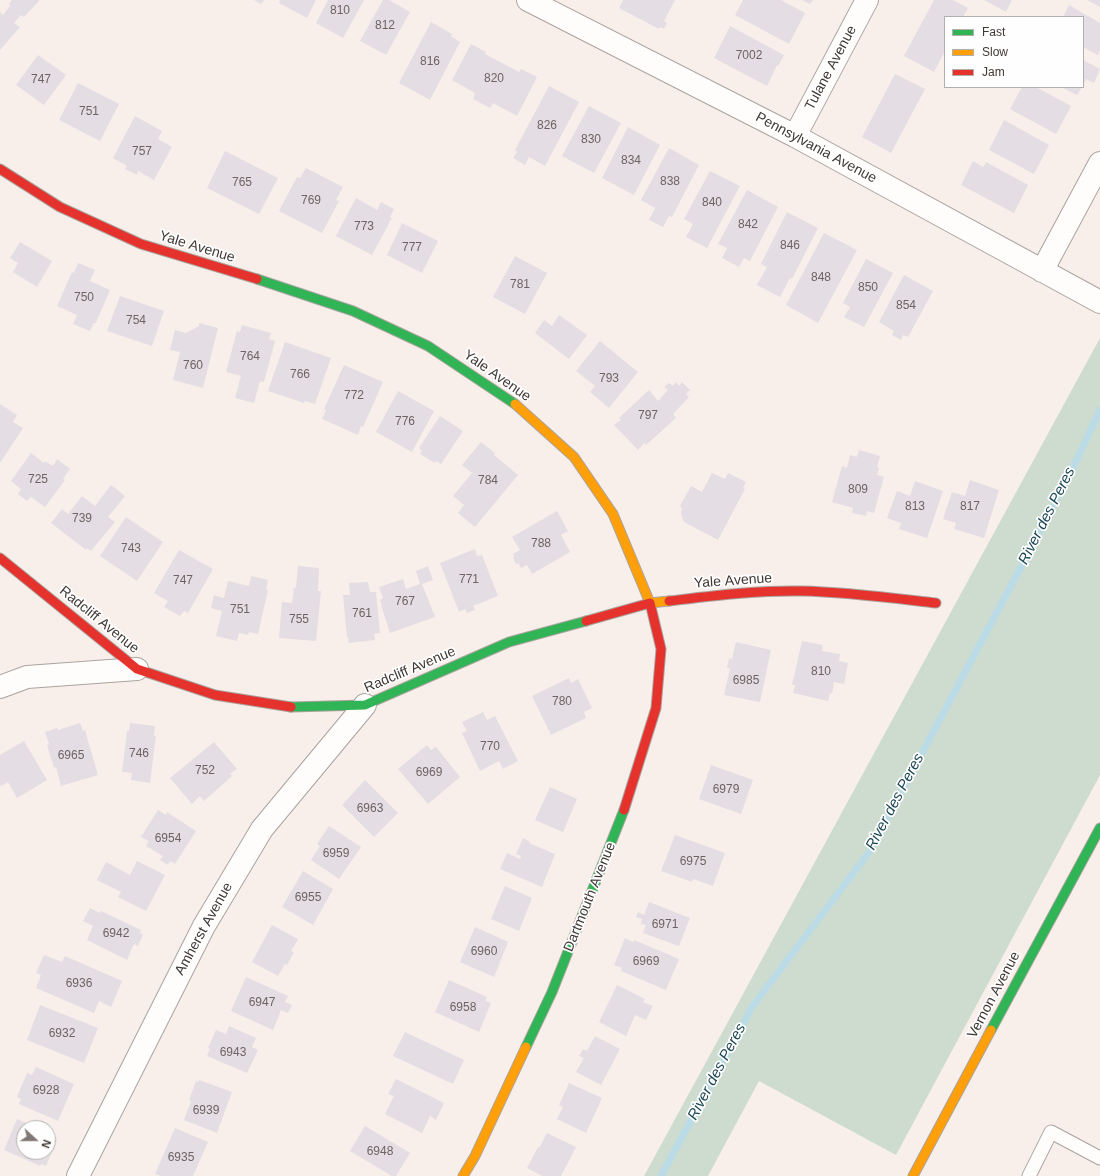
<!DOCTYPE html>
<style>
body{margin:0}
#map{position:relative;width:1100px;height:1176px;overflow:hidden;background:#f8efea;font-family:Helvetica,sans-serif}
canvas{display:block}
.legend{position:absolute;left:944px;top:16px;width:140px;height:72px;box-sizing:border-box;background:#fefefe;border:1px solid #b2afae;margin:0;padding:5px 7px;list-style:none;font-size:12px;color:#3f3835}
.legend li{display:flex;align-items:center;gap:8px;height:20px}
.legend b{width:20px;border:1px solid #b2afae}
.north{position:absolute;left:16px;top:1120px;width:40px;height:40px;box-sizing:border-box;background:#fefefe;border:1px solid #b2afae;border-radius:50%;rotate:111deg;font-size:11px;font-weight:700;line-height:16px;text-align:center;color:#3f3835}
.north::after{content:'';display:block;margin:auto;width:14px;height:18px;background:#807874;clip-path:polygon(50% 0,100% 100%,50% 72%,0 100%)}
</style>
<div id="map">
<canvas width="1100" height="1176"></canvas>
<ul class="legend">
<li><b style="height:5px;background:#30b455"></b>Fast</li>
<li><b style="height:5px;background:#ff9f0a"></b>Slow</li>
<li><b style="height:5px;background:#e5322d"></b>Jam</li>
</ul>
<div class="north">N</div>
</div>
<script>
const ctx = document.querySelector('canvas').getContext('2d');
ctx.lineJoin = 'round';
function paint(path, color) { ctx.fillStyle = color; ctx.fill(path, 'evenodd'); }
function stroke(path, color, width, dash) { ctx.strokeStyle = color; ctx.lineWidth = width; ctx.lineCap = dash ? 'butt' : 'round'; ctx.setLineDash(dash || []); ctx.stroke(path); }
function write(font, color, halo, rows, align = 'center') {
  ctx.font = font + ' Helvetica,sans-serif'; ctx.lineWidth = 3.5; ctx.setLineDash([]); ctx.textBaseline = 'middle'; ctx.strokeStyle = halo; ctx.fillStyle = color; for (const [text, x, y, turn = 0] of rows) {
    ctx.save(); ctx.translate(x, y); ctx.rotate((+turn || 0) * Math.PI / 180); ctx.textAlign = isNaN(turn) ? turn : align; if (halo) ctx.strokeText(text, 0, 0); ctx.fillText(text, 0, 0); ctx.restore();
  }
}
const green = new Path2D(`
 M 1100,338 L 1100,775 L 896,1155 L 759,1081 L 708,1176 L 644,1176 Z`);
const stream = new Path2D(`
 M 661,1176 L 752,1007 L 870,851 L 1065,484 L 1100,410`);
const building = new Path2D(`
 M 12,0 L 38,0 L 39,1 L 24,17 L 21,15 L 14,23 L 20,27 L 0,50 L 0,12 L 3,15 L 10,6 L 9,4 Z
 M 254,0 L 264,0 L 261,4 Z
 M 280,0 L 316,0 L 307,18 L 279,3 Z
 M 328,0 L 364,0 L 343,38 L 316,23 Z
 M 383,0 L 389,0 L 410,12 L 386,55 L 360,41 Z
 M 623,0 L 675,0 L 664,21 L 667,23 L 664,29 L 660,27 L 659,29 L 619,8 Z
 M 743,0 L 781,0 L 805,13 L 789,44 L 735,15 Z
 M 802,0 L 813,0 L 810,4 Z
 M 934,0 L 953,0 L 968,8 L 963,17 L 945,17 L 945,51 L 934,72 L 904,56 Z
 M 984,0 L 1012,0 L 1006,12 Z
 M 1087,0 L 1100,0 L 1100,7 Z
 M 1069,5 L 1100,23 L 1100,50 L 1098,55 L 1083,47 L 1083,17 L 1063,17 Z
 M 431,22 L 452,34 L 451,36 L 460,42 L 430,100 L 399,83 Z
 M 730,26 L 784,55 L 778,66 L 777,65 L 767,86 L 714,58 Z
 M 471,44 L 486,52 L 485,54 L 519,72 L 521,69 L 537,77 L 517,116 L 493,103 L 490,108 L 473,99 L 475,93 L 452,80 Z
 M 38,55 L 66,75 L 44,105 L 16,85 Z
 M 1083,60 L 1100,69 L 1094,83 L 1086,79 L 1083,86 Z
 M 895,74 L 925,89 L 891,153 L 862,137 Z
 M 78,83 L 119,104 L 100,141 L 59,120 Z
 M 549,86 L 579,102 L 545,166 L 529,157 L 525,165 L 513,158 L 517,152 L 515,150 Z
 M 1022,87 L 1036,87 L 1071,106 L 1056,134 L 1010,109 Z
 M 1061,87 L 1082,87 L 1077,95 Z
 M 589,106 L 621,123 L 594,173 L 562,156 Z
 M 135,116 L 162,131 L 158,139 L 172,147 L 154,180 L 138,171 L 137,175 L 125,169 L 127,166 L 113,158 Z
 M 1004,120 L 1049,145 L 1034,174 L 989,150 Z
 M 628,127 L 660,145 L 634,195 L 602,178 Z
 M 669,148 L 699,165 L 672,217 L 669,216 L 663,227 L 649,220 L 655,208 L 641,200 Z
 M 225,151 L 278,178 L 259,214 L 207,188 Z
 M 973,161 L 983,167 L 986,162 L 1028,185 L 1014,213 L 961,185 Z
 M 306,168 L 343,187 L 336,200 L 339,201 L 322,233 L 279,211 L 297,177 L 300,178 Z
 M 710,171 L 740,186 L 707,248 L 686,237 L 693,224 L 684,219 Z
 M 747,190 L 778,207 L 750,261 L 744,258 L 739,267 L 722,258 L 727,248 L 718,244 Z
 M 356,198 L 377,210 L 381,202 L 394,209 L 390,217 L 392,218 L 372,255 L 336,236 Z
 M 787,212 L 818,228 L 792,279 L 790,278 L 780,297 L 757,285 L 767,267 L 761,264 Z
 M 402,223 L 438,241 L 422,273 L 387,255 Z
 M 824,233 L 857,250 L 818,323 L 786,305 Z
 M 20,242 L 52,261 L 37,287 L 13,272 L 18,263 L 10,258 Z
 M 515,256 L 547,273 L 525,314 L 493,297 Z
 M 866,259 L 893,273 L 864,327 L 844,317 L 850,307 L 843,303 Z
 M 78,263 L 95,270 L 90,281 L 110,290 L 96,323 L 94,323 L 90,331 L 73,324 L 77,315 L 57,306 L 72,272 L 74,273 Z
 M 904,275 L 933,291 L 908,337 L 903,335 L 901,340 L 892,335 L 894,331 L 879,322 Z
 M 120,296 L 164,311 L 152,346 L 107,331 Z
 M 559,315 L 587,335 L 569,359 L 535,333 L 544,320 L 552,326 Z
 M 199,323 L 218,328 L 203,388 L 173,380 L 180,352 L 170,350 L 175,330 L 186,333 L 199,326 Z
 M 242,325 L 271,333 L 269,339 L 275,341 L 264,382 L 260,381 L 254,403 L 235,398 L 241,376 L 226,372 L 237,331 L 240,332 Z
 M 600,341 L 638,372 L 609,408 L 590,392 L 595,386 L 576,371 Z
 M 285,342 L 331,358 L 315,404 L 305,401 L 304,403 L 268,391 Z
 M 344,365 L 383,382 L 363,427 L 361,426 L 358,435 L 322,419 L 326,410 L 324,409 Z
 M 676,382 L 679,386 L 682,382 L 690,390 L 686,394 L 689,397 L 673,414 L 676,418 L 646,445 L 644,443 L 638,450 L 614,425 L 621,420 L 619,418 L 649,390 L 658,401 L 668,390 L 664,387 L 669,383 L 673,386 Z
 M 398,391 L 434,411 L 412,452 L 376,432 Z
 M 0,404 L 17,415 L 13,422 L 23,428 L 0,463 Z
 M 440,416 L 463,431 L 441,464 L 436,461 L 435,463 L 420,454 L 422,451 L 419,448 Z
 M 481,442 L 495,453 L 494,455 L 518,475 L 475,527 L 458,513 L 464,505 L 453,496 L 472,473 L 462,465 Z
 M 859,450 L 880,456 L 877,467 L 879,468 L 877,475 L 884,477 L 874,513 L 867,511 L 866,516 L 852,513 L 853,508 L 832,502 L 842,466 L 847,468 L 850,455 L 857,457 Z
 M 31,453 L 44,463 L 45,461 L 53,466 L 57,459 L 70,469 L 63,479 L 65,480 L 45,507 L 31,497 L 27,501 L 18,494 L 21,489 L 11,481 Z
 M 712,473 L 725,479 L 728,473 L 746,482 L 743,488 L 745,489 L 718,540 L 684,522 L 681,514 L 682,508 L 680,506 L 691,486 L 702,492 Z
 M 970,480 L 999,490 L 984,538 L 954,529 L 956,523 L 943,519 L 952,492 L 965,496 Z
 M 915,481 L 943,491 L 927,538 L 899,529 L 901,523 L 887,518 L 897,491 L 910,496 Z
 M 111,485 L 125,496 L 108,517 L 115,522 L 91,551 L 87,548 L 86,550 L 51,523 L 62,509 L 68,514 L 82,496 L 95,506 Z
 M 557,511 L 568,531 L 561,535 L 570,552 L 532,574 L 527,565 L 521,568 L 518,563 L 516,564 L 513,557 L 514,556 L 513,554 L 520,550 L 512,537 Z
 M 126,517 L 163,542 L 137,581 L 100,556 Z
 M 475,549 L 477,556 L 482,555 L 498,596 L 473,606 L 475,610 L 467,613 L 465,609 L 459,612 L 440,563 Z
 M 179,550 L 213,569 L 188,613 L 184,611 L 180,616 L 164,607 L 168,601 L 154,593 Z
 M 298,566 L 319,568 L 318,591 L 321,591 L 316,641 L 279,638 L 282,602 L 292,603 L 294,587 L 296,588 Z
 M 428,566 L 433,580 L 422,584 L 435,617 L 390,633 L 381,605 L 382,605 L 380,600 L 383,598 L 379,587 L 403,579 L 406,589 L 420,584 L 416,571 Z
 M 251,576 L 268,580 L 266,590 L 268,590 L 258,634 L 249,632 L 248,635 L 239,633 L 237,641 L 216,636 L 222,611 L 211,608 L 214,595 L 224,598 L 228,581 L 249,586 Z
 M 368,582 L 370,592 L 376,592 L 380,633 L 374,634 L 375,640 L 349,643 L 348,637 L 347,637 L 343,595 L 350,595 L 349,583 Z
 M 802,641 L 823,645 L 822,651 L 840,654 L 839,661 L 848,663 L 844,684 L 834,682 L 832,694 L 830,693 L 828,701 L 793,693 L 795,685 L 792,685 Z
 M 736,642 L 771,650 L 760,702 L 724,695 L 730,668 L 727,668 L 729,658 L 732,659 Z
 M 569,678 L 571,683 L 578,679 L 592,708 L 584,712 L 586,718 L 551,735 L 532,696 Z
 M 483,712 L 487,720 L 495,716 L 518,761 L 503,769 L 499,761 L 480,771 L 462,733 L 467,731 L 462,722 Z
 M 80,723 L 83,731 L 85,730 L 98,775 L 61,786 L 56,767 L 54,768 L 47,745 L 49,744 L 45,732 L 57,728 L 58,730 Z
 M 130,723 L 155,726 L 154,736 L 156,736 L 150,783 L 131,780 L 132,773 L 122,772 L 127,731 L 129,731 Z
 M 24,741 L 47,780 L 17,798 L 8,782 L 1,786 L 0,784 L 0,755 Z
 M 214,742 L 237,769 L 230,774 L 232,776 L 204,801 L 200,796 L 192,804 L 170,778 Z
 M 427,745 L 431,750 L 436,747 L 460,777 L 428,804 L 398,769 Z
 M 711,765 L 753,780 L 741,814 L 699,799 Z
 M 365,780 L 398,813 L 374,837 L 342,805 Z
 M 550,787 L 577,799 L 563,832 L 535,820 Z
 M 158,810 L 166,815 L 167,812 L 196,831 L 175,864 L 170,861 L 168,865 L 160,860 L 163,856 L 146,846 L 149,841 L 141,837 Z
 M 329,826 L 361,847 L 339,879 L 311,860 L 320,846 L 317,844 Z
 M 675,835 L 725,853 L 713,886 L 693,879 L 692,882 L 661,871 Z
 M 523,838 L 530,842 L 529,843 L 555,854 L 542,887 L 500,869 L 507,853 L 520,859 L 521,856 L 516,854 Z
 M 137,861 L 165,875 L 146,911 L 118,897 L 121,892 L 97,880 L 106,862 L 130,875 Z
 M 303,871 L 333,889 L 313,925 L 282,907 Z
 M 505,886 L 532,898 L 519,931 L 491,919 Z
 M 649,902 L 690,918 L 679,946 L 643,933 L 646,925 L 641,924 L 642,919 L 636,917 L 638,912 L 644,915 Z
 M 90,908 L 100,913 L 101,911 L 141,930 L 140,933 L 143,935 L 138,946 L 134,944 L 127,960 L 87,940 L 93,926 L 83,921 Z
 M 272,925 L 298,939 L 291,951 L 294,952 L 287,965 L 285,964 L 278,976 L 252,962 Z
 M 475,927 L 508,942 L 494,977 L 460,962 Z
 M 625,938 L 633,942 L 634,940 L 679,959 L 666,990 L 621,971 L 622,968 L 614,965 Z
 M 44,955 L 62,962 L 65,956 L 122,981 L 111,1007 L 99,1001 L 94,1013 L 36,988 L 41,975 L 36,973 Z
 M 246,977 L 288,996 L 285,1002 L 292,1005 L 288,1013 L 281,1010 L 273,1030 L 231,1011 Z
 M 449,980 L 487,997 L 486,1001 L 491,1003 L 479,1032 L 435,1012 Z
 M 617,985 L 645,999 L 643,1002 L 653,1006 L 646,1020 L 635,1015 L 626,1036 L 599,1022 Z
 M 40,1005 L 98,1028 L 84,1063 L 27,1040 Z
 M 229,1026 L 256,1038 L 252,1047 L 258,1050 L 247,1073 L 207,1056 L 210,1049 L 208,1048 L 216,1030 L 226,1034 Z
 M 405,1032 L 464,1060 L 453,1084 L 393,1056 Z
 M 595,1036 L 620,1049 L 601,1085 L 576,1072 L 584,1058 L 579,1056 L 583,1049 L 587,1051 Z
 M 36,1067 L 74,1084 L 58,1121 L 19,1104 L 21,1099 L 17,1097 L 27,1073 L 32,1075 Z
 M 396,1079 L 444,1103 L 436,1120 L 430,1116 L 422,1133 L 385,1114 L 394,1096 L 388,1094 Z
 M 199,1080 L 232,1092 L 217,1133 L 184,1120 L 191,1101 L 189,1100 L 196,1081 L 198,1082 Z
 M 569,1083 L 602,1098 L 586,1133 L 557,1119 L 563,1107 L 559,1105 Z
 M 17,1119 L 37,1128 L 24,1128 L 24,1152 L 48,1152 L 48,1133 L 54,1135 L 53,1137 L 57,1139 L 46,1166 L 41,1164 L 40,1166 L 4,1150 Z
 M 365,1126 L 410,1153 L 396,1176 L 392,1176 L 350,1151 Z
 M 175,1128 L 208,1142 L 193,1176 L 161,1176 L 155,1174 Z
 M 547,1133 L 576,1147 L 561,1176 L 542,1176 L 527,1168 L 538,1147 L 539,1148 Z`);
const lane = new Path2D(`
 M 1029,1176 L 1051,1132 L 1100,1158`);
const street = new Path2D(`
 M 528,0 L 795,136 L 1100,302
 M 795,136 L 867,0
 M 1042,271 L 1100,163
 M 0,687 L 27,677 L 137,669
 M 78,1176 L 204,926 L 262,829 L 365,705`);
const fast = new Path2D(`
 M 257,279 L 353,311 L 428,346 L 515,404
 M 291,707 L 365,705 L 509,642 L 586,621
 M 991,1030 L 1100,828
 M 526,1047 L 552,992 L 624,810`);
const slow = new Path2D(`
 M 515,404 L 574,457 L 613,514 L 650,603 L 669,601
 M 463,1176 L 475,1156 L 526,1047
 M 913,1176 L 991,1030`);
const jam = new Path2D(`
 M 0,169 L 60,207 L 141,244 L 257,279
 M 0,558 L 137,669 L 215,695 L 291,707
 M 669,601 C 712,596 759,590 802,591 C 847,592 892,598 936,603
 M 586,621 L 650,603 L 661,649 L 656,708 L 624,810`);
const numberNames = [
 ["810",340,11],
 ["812",385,26],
 ["7002",749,56],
 ["816",430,62],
 ["820",494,79],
 ["747",41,80],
 ["751",89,112],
 ["826",547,126],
 ["830",591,140],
 ["757",142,152],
 ["834",631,161],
 ["838",670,182],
 ["765",242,183],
 ["769",311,201],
 ["840",712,203],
 ["842",748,225],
 ["773",364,227],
 ["846",790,246],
 ["777",412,248],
 ["848",821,278],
 ["781",520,285],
 ["850",868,288],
 ["750",84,298],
 ["854",906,306],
 ["754",136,321],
 ["764",250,357],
 ["760",193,366],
 ["766",300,375],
 ["793",609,379],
 ["772",354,396],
 ["797",648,416],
 ["776",405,422],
 ["725",38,480],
 ["784",488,481],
 ["809",858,490],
 ["813",915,507],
 ["817",970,507],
 ["739",82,519],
 ["788",541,544],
 ["743",131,549],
 ["771",469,580],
 ["747",183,581],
 ["767",405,602],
 ["751",240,610],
 ["761",362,614],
 ["755",299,620],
 ["810",821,672],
 ["6985",746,681],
 ["780",562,702],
 ["770",490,747],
 ["746",139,754],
 ["6965",71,756],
 ["752",205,771],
 ["6969",429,773],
 ["6979",726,790],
 ["6963",370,809],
 ["6954",168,839],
 ["6959",336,854],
 ["6975",693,862],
 ["6955",308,898],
 ["6971",665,925],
 ["6942",116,934],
 ["6960",484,952],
 ["6969",646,962],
 ["6936",79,984],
 ["6947",262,1003],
 ["6958",463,1008],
 ["6932",62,1034],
 ["6943",233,1053],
 ["6928",46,1091],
 ["6939",206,1111],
 ["6948",380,1152],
 ["6935",181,1158]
];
const streetNames = [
 ["Tulane Avenue",831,68,-62],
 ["Pennsylvania Avenue",816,148,28],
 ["Yale Avenue",197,247,17],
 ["Yale Avenue",497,376,35],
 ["Yale Avenue",733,581,-4],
 ["Radcliff Avenue",99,620,39],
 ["Radcliff Avenue",410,670,-23],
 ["Dartmouth Avenue",590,897,-68],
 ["Amherst Avenue",204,929,-61],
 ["Vernon Avenue",994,995,-62]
];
const waterNames = [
 ["River des Peres",1047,516,-63],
 ["River des Peres",895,802,-62],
 ["River des Peres",717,1072,-62]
];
paint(green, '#cedccf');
stroke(stream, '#bbdbe6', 7);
paint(building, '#e4dde3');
stroke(lane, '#aaa39f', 15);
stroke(street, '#aaa39f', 24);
stroke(fast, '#aaa39f', 11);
stroke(slow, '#aaa39f', 11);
stroke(jam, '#aaa39f', 11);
stroke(lane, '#fefdfc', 13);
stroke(street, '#fefdfc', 22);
stroke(fast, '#30b455', 9);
stroke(slow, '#ff9f0a', 9);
stroke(jam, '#e5322d', 9);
write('12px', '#6b6463', null, numberNames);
write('14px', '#3f3835', '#fefefe', streetNames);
write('italic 15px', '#1a4653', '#fefefe', waterNames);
</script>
